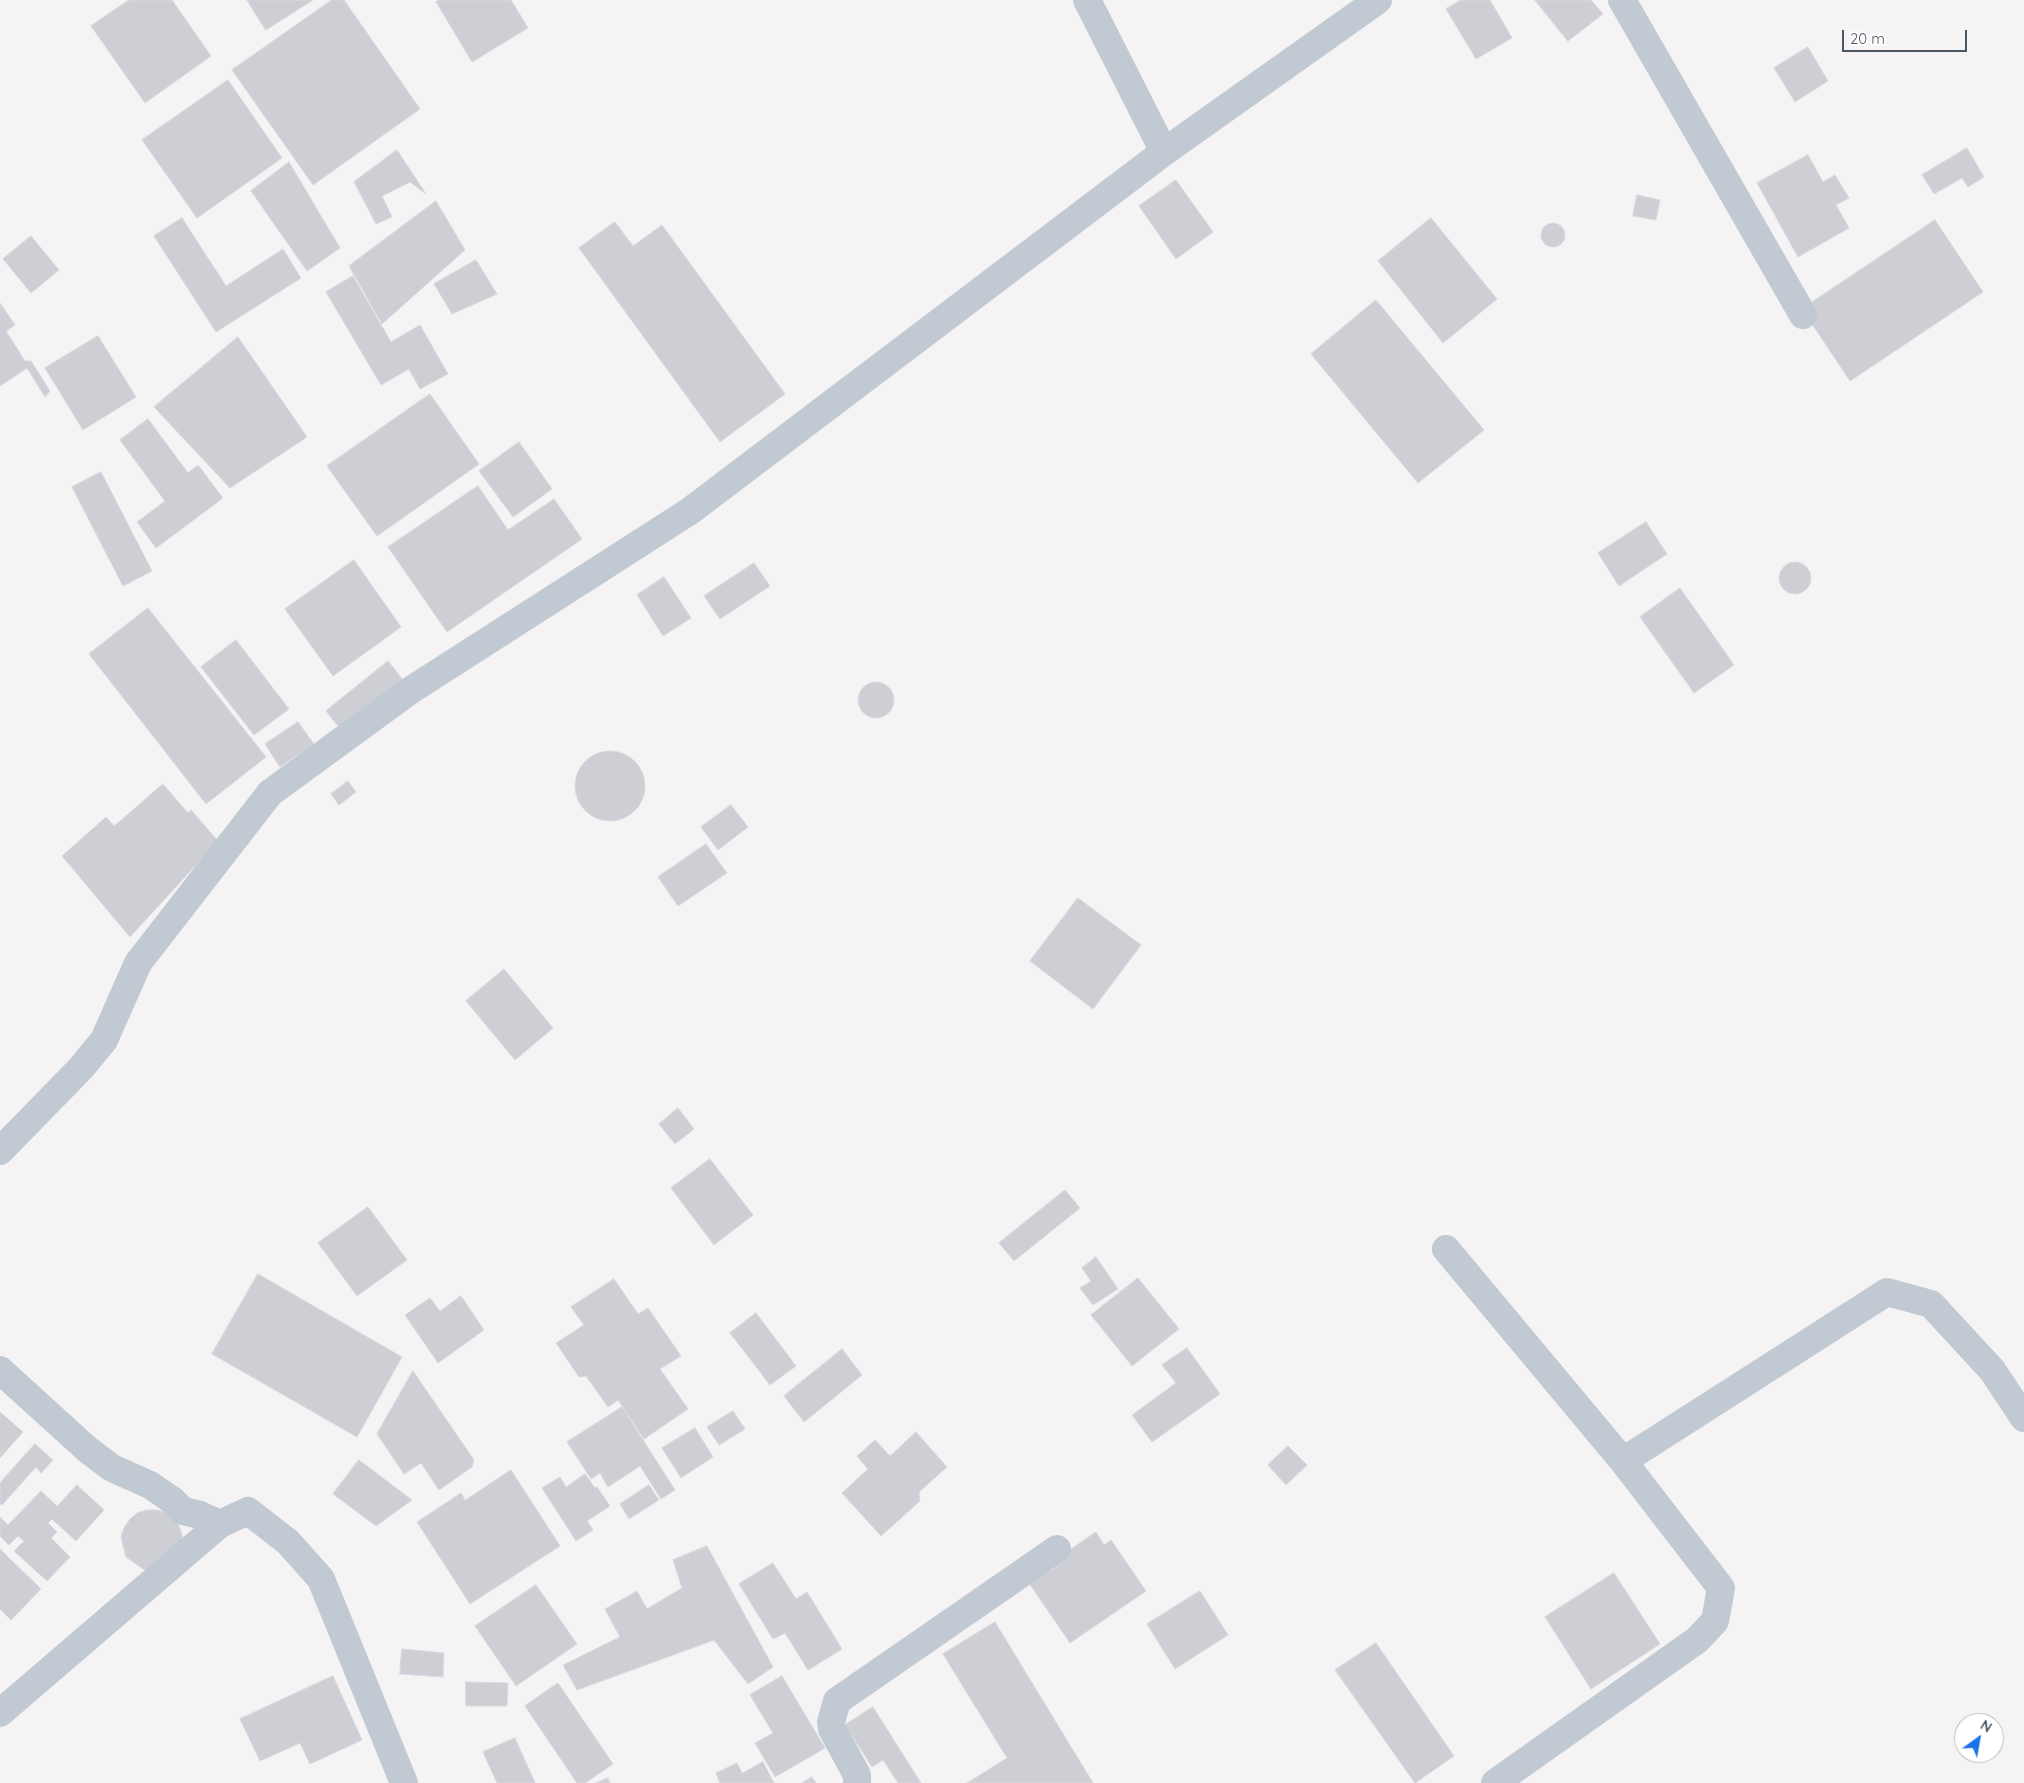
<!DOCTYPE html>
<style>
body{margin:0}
#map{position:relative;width:2024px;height:1783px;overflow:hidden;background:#f5f3f3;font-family:Quicksand,sans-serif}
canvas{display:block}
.north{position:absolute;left:1954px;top:1713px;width:50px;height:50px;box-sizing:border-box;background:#fff;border:1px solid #b7bbc0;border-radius:50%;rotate:32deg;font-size:14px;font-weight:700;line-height:20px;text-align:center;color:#4a5661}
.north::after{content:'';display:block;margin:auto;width:18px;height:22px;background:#1a73e8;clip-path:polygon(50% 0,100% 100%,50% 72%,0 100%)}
.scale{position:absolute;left:1842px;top:30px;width:125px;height:22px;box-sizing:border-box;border:2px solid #4a5661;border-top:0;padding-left:6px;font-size:15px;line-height:18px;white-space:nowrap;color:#4a5661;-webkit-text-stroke:4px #fff;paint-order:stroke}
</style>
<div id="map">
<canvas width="2024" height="1783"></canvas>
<div class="north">N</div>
<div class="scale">20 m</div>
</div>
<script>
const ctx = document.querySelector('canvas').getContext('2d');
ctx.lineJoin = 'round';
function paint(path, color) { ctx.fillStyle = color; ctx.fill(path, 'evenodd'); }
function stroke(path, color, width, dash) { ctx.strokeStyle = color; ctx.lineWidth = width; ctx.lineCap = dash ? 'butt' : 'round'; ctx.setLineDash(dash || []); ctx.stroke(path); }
const building = new Path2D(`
 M 129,0 L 172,0 L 211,56 L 145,103 L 91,26 Z
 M 247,0 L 313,0 L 266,30 Z
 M 332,0 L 344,0 L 420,109 L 313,185 L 232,70 Z
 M 439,0 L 511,0 L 528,28 L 472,62 L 436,2 Z
 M 1461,0 L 1490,0 L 1512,38 L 1476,59 L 1446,9 Z
 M 1535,0 L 1591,0 L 1603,14 L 1568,41 Z
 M 1808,47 L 1828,81 L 1795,102 L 1774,68 Z
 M 228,80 L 282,158 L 197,218 L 142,140 Z
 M 1967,148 L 1984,177 L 1968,187 L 1962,178 L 1934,194 L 1922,175 Z
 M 397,150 L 426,194 L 410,182 L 382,196 L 392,217 L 376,224 L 354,182 Z
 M 1808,155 L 1823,182 L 1835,175 L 1849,198 L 1836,205 L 1849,228 L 1798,257 L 1757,183 Z
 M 289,162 L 340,248 L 307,271 L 251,191 Z
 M 1176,180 L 1213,232 L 1176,259 L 1139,206 Z
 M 1637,195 L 1660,200 L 1656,220 L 1633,216 Z
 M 436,201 L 465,250 L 382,324 L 349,266 Z
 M 182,218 L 226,286 L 283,249 L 301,278 L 216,332 L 154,236 Z
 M 1431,218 L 1497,299 L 1443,343 L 1378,261 Z
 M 1935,220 L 1983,292 L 1850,381 L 1802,309 Z
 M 615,222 L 633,246 L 662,225 L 785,394 L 720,442 L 579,248 Z
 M1541 235a12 12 0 1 1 24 0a12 12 0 1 1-24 0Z
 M 31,236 L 59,270 L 31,293 L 3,259 Z
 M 476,260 L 497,294 L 452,314 L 434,284 Z
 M 353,276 L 391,342 L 420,325 L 448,374 L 420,389 L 409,369 L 381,385 L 326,292 Z
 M 1376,300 L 1484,430 L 1418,483 L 1311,354 Z
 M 0,303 L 15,325 L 6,331 L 25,361 L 31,361 L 50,391 L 45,397 L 27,368 L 0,386 Z
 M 98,336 L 136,397 L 83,430 L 45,368 Z
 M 238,337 L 307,437 L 230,488 L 154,407 Z
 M 430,394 L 479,464 L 377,536 L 327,466 Z
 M 148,419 L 188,473 L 198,465 L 223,498 L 156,548 L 137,522 L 165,501 L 120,440 Z
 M 519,442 L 552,489 L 513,517 L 479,471 Z
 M 101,472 L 152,571 L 123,586 L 72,487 Z
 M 478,486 L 508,530 L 554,499 L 582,539 L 447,632 L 388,547 Z
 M 1646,522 L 1667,554 L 1619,586 L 1598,553 Z
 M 354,560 L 401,627 L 333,676 L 285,609 Z
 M1779 578a16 16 0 1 1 32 0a16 16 0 1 1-32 0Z
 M 754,563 L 770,586 L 720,619 L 704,596 Z
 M 664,577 L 691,618 L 663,636 L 637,595 Z
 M 1680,588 L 1734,665 L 1694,693 L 1640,617 Z
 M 148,608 L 266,757 L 206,804 L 89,654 Z
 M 236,640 L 289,709 L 254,735 L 201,667 Z
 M 388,661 L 407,685 L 345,735 L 326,711 Z
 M858 700a18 18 0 1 1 36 0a18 18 0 1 1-36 0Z
 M 298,722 L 314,744 L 280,767 L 265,744 Z
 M575 786a35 35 0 1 1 70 0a35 35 0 1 1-70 0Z
 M 348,781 L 356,792 L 339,805 L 331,794 Z
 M 163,784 L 188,813 L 191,810 L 218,841 L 130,937 L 62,856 L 106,817 L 114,826 Z
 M 731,805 L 748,827 L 718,850 L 701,827 Z
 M 706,844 L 727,873 L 678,906 L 658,877 Z
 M 1078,898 L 1141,945 L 1093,1009 L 1030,961 Z
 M 504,969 L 553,1028 L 515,1060 L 466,1001 Z
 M 678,1108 L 694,1129 L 675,1144 L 659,1124 Z
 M 710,1159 L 753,1215 L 714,1245 L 671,1188 Z
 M 1065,1190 L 1080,1208 L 1014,1261 L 999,1243 Z
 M 368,1207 L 407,1260 L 357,1296 L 318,1243 Z
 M 1096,1257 L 1118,1289 L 1093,1305 L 1080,1288 L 1091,1281 L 1082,1268 Z
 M 258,1274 L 402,1357 L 357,1437 L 212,1354 Z
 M 1138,1278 L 1179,1329 L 1132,1366 L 1091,1315 Z
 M 614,1279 L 638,1314 L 648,1308 L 681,1356 L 660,1369 L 688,1409 L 644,1439 L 618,1400 L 608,1407 L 586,1376 L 579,1377 L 556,1343 L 584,1325 L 571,1307 Z
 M 461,1296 L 484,1330 L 438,1363 L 405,1315 L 430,1298 L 440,1311 Z
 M 756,1313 L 796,1366 L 770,1385 L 730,1333 Z
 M 1187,1348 L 1220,1394 L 1152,1442 L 1132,1415 L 1176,1383 L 1162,1365 Z
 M 842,1349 L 862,1375 L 804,1422 L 784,1396 Z
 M 413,1371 L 474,1460 L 472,1467 L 439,1490 L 421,1463 L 404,1474 L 377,1434 Z
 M 622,1407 L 675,1490 L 661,1499 L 640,1466 L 608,1487 L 600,1473 L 591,1479 L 567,1442 Z
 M 733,1411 L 745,1429 L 719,1445 L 707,1427 Z
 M 0,1412 L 23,1432 L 0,1458 Z
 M 695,1428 L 713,1457 L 681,1478 L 662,1448 Z
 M 916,1432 L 947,1467 L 919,1492 L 920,1501 L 881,1536 L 842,1493 L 868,1469 L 857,1456 L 875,1440 L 890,1456 Z
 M 35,1444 L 53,1460 L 41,1473 L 36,1467 L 2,1505 L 0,1504 L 0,1483 Z
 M 1288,1446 L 1307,1465 L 1286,1485 L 1268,1465 Z
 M 359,1460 L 412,1500 L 376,1526 L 333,1494 Z
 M 511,1470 L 560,1546 L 470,1604 L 417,1522 L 461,1493 L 465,1500 Z
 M 585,1474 L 595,1488 L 597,1487 L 610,1506 L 587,1521 L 593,1530 L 576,1541 L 542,1488 L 560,1477 L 566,1487 Z
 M 77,1485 L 104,1510 L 76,1541 L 52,1519 L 48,1523 L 57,1532 L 51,1538 L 70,1557 L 47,1581 L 14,1551 L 24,1541 L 18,1536 L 9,1545 L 0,1536 L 0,1517 L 8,1525 L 41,1491 L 57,1506 Z
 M 649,1485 L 659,1500 L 629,1519 L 620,1504 Z
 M 147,1510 L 158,1510 L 167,1513 L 175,1519 L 180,1528 L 183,1538 L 182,1547 L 152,1571 L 143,1569 L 126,1557 L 121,1537 L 124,1528 L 130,1519 L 137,1513 Z
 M 1096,1532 L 1104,1545 L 1111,1540 L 1146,1591 L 1070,1643 L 1027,1580 L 1047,1566 L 1051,1571 L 1066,1560 L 1063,1555 Z
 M 707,1546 L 773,1667 L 748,1684 L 714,1640 L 577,1690 L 563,1665 L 620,1637 L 605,1609 L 637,1591 L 647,1609 L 682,1588 L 673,1560 Z
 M 0,1549 L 41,1589 L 11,1620 L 0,1609 Z
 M 773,1563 L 796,1599 L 807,1592 L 842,1649 L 808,1670 L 785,1633 L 773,1639 L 739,1584 Z
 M 1614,1573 L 1660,1644 L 1591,1689 L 1545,1617 Z
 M 536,1585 L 577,1644 L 516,1686 L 475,1626 Z
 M 1200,1591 L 1228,1635 L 1175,1669 L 1147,1624 Z
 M 995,1622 L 1093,1783 L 967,1783 L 1007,1758 L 943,1654 Z
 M 1376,1643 L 1454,1756 L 1415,1783 L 1335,1670 Z
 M 402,1649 L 444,1653 L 443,1677 L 400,1674 Z
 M 333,1676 L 362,1740 L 310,1764 L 300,1743 L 260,1761 L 240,1719 Z
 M 782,1676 L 825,1748 L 775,1777 L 755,1743 L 773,1733 L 750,1695 Z
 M 466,1682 L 508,1683 L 507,1706 L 466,1706 Z
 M 558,1683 L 613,1764 L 585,1783 L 577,1783 L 525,1706 Z
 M 873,1707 L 921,1783 L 898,1783 L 883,1760 L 872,1767 L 845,1725 Z
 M 515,1738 L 535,1783 L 497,1783 L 483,1752 Z
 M 763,1762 L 774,1783 L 720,1783 L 716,1773 L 737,1763 L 742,1773 Z
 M 812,1777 L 816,1783 L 802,1783 Z
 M 608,1778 L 610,1783 L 596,1783 Z`);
const minor = new Path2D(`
 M 1087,0 L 1164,152
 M 1622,0 L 1803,315
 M 0,1151 L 81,1068 L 104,1040 L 138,963 L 270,793 L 411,690 L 690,511 L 1164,152 L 1378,0
 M 1446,1249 L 1623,1461 L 1721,1588 L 1715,1621 L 1697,1640 L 1495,1783
 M 0,1370 L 88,1450 L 112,1468 L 150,1485 L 172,1500 L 183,1511 L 200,1515 L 220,1524 L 0,1713
 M 1623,1461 L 1887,1292 L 1931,1304 L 1992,1370 L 2024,1418
 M 220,1524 L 248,1511 L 288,1542 L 321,1579 L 404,1783
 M 857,1783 L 857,1775 L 832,1729 L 831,1722 L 837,1701 L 1057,1549`);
paint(building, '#cdcfd5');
stroke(building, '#d7d9de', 1);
stroke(minor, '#c1cad2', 28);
</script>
